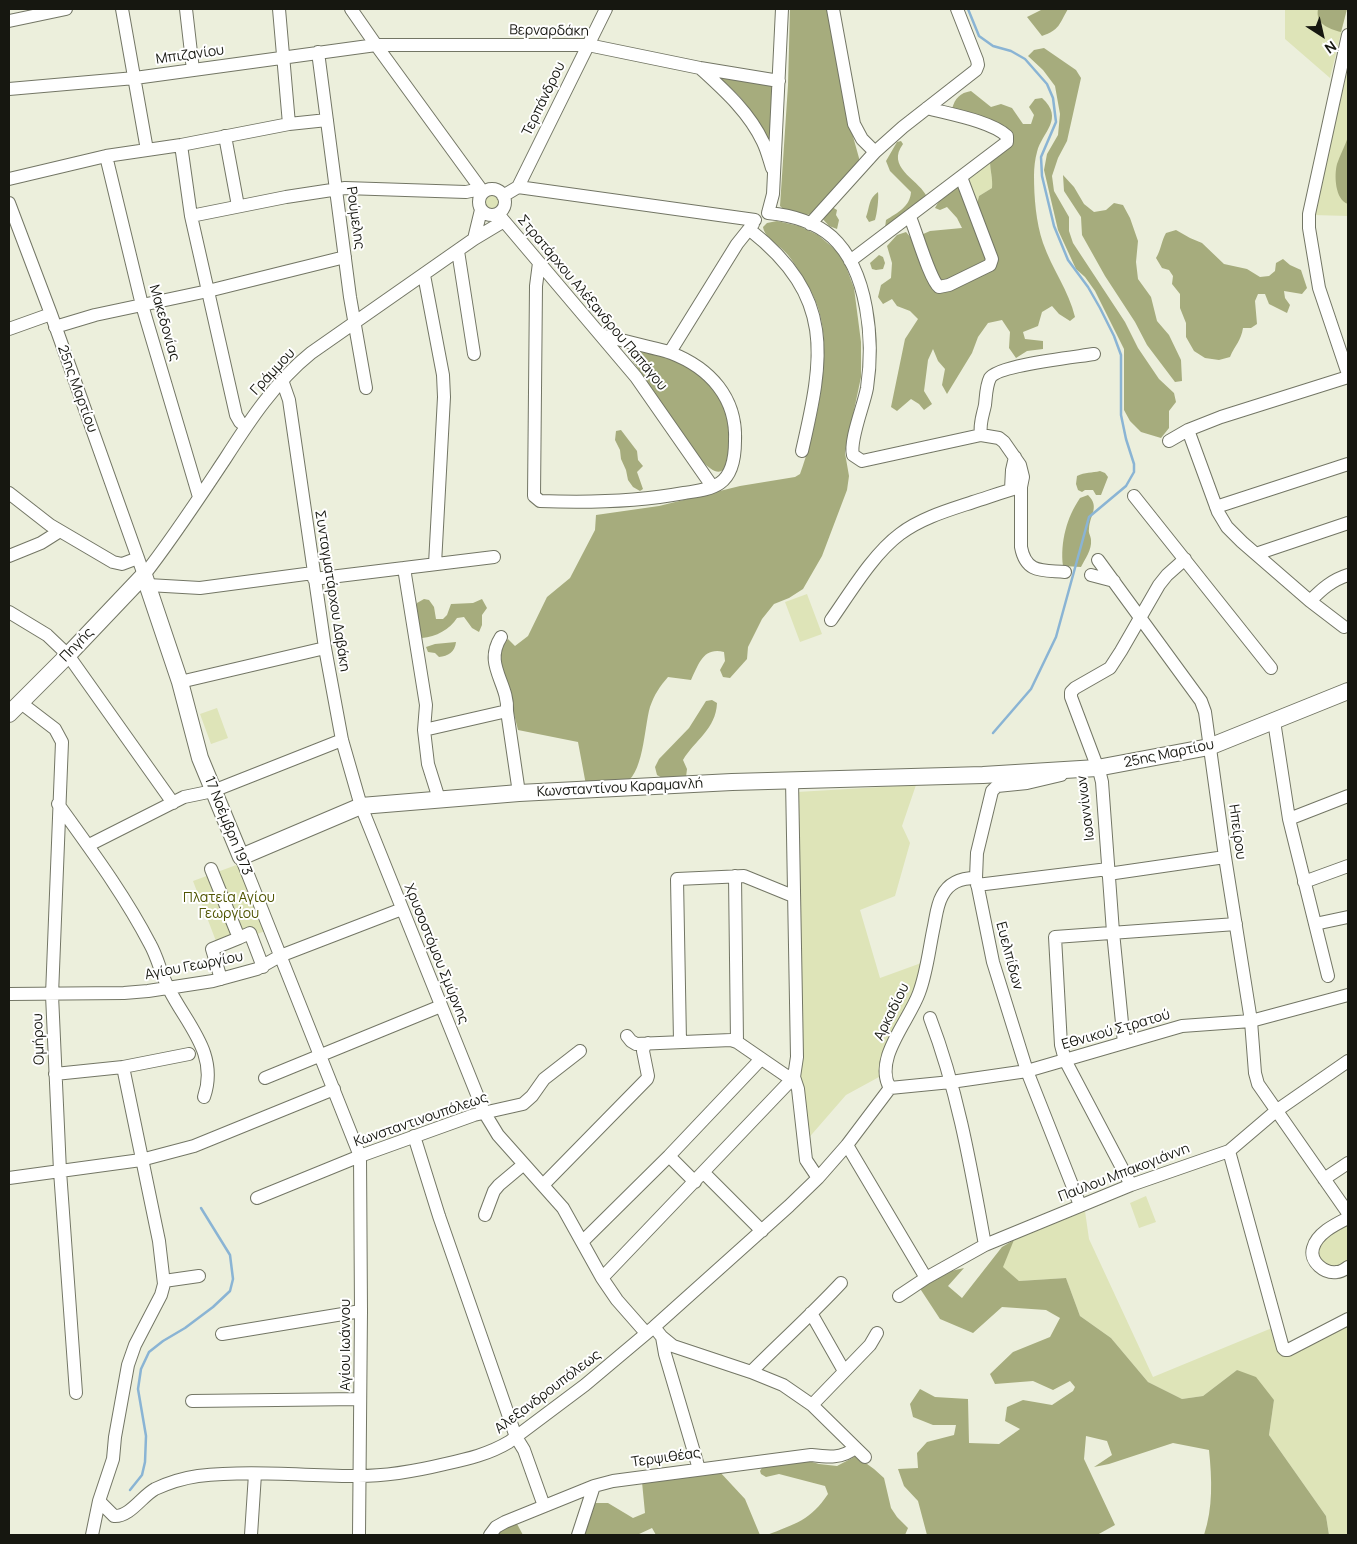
<!DOCTYPE html>
<meta charset="utf-8">
<style>
body{margin:0}
#map{position:relative;width:1357px;height:1544px;overflow:hidden;background:#ecefdc;font-family:Manrope,sans-serif}
canvas{display:block}
.frame{position:absolute;inset:0;border:10px solid #161710;pointer-events:none}
.north{position:absolute;left:1297px;top:10px;width:50px;height:50px;-webkit-text-stroke:4px #fff;paint-order:stroke;rotate:145deg;font-size:14px;font-weight:700;line-height:20px;text-align:center;color:#161710}
.north::after{content:'';display:block;margin:auto;width:18px;height:22px;background:#161710;clip-path:polygon(50% 0,100% 100%,50% 72%,0 100%)}
</style>
<div id="map">
<canvas width="1357" height="1544"></canvas>
<div class="frame"></div>
<div class="north">N</div>
</div>
<script>
const ctx = document.querySelector('canvas').getContext('2d');
ctx.lineJoin = 'round';
function paint(path, color) { ctx.fillStyle = color; ctx.fill(path, 'evenodd'); }
function stroke(path, color, width, dash) { ctx.strokeStyle = color; ctx.lineWidth = width; ctx.lineCap = dash ? 'butt' : 'round'; ctx.setLineDash(dash || []); ctx.stroke(path); }
function write(font, color, halo, rows, align = 'center') {
  ctx.font = font + ' Manrope,sans-serif'; ctx.lineWidth = 4; ctx.setLineDash([]); ctx.textBaseline = 'middle'; ctx.strokeStyle = halo; ctx.fillStyle = color; for (const [text, x, y, turn = 0] of rows) {
    ctx.save(); ctx.translate(x, y); ctx.rotate((+turn || 0) * Math.PI / 180); ctx.textAlign = isNaN(turn) ? turn : align; if (halo) ctx.strokeText(text, 0, 0); ctx.fillText(text, 0, 0); ctx.restore();
  }
}
const green = new Path2D(`
 M 1285,9 L 1347,9 L 1330,78 L 1285,39 Z
 M 1348,68 L 1348,216 L 1313,215 Z
 M 990,161 C 990,171 993,178 992,188 L 979,196 L 976,208 L 965,180 Z
 M485 203a7 7 0 1 1 14 0a7 7 0 1 1-14 0Z
 M 807,594 L 822,634 L 800,642 L 785,602 Z
 M 217,708 L 228,738 L 211,744 L 200,714 Z
 M 916,785 L 902,826 L 910,843 L 895,896 L 860,910 L 880,978 L 924,962 L 911,1000 L 887,1042 L 879,1077 L 846,1095 L 806,1141 L 800,1087 L 797,792 Z
 M 239,864 L 265,931 L 219,949 L 193,881 Z
 M 1146,1196 L 1156,1222 L 1139,1228 L 1130,1203 Z
 M 1085,1211 L 1089,1239 L 1153,1377 L 1272,1328 L 1281,1356 L 1348,1322 L 1348,1535 L 1329,1535 L 1326,1516 L 1269,1435 L 1274,1400 L 1237,1370 L 1203,1396 L 1182,1399 L 1148,1382 L 1111,1338 L 1080,1316 L 1066,1278 L 1019,1281 L 1002,1267 L 1014,1240 Z
 M 1344,1226 L 1348,1226 L 1348,1264 L 1326,1268 L 1316,1253 L 1325,1237 Z`);
const forest = new Path2D(`
 M 790,9 L 829,9 L 849,122 L 859,158 L 859,164 L 816,213 C 803,217 790,216 780,206 L 788,85 Z
 M 1043,9 L 1068,9 C 1059,24 1060,30 1042,36 L 1027,17 Z
 M 1318,9 L 1347,9 L 1341,32 C 1329,29 1315,24 1318,9 Z
 M 1044,48 L 1076,70 L 1081,78 L 1067,141 L 1058,158 L 1052,176 L 1054,191 L 1069,217 L 1069,231 L 1073,243 L 1125,322 L 1138,348 L 1159,379 L 1174,393 L 1176,402 L 1169,411 L 1169,428 L 1161,438 L 1141,432 L 1130,421 L 1124,410 L 1124,349 L 1095,291 L 1085,277 L 1076,269 L 1058,230 L 1044,170 L 1047,154 L 1058,135 L 1060,114 L 1055,86 L 1043,70 L 1028,56 L 1034,50 Z
 M 717,76 L 767,83 L 773,87 L 773,139 L 769,144 C 754,113 744,97 717,76 Z
 M 971,91 L 991,107 L 1001,104 L 1012,108 L 1023,124 L 1031,124 L 1034,115 L 1029,107 L 1035,99 L 1042,98 C 1065,119 1042,132 1037,152 C 1035,159 1034,168 1034,175 C 1034,198 1036,222 1043,243 C 1052,269 1069,291 1075,317 L 1070,321 L 1059,314 L 1052,306 L 1042,312 L 1038,326 L 1023,332 L 1025,339 L 1043,341 L 1043,349 L 1027,351 L 1016,358 L 1009,348 L 1010,332 L 1002,320 L 988,323 L 978,337 L 972,353 L 947,394 L 942,385 L 945,369 L 938,361 L 933,349 L 928,360 L 924,391 L 932,404 L 924,410 L 919,404 L 911,399 L 897,411 L 891,407 L 905,339 L 918,319 L 910,311 L 897,306 L 892,299 L 883,304 L 878,297 L 881,285 L 891,278 L 892,263 L 887,246 L 897,235 L 906,232 L 912,239 L 930,231 L 962,228 L 957,218 L 947,207 L 940,210 L 935,208 C 941,197 947,191 960,187 L 976,208 L 979,196 L 992,188 C 993,178 990,171 990,161 L 1013,136 L 1005,126 L 969,116 L 952,109 C 955,98 960,93 971,91 Z
 M 1348,137 L 1348,204 C 1335,200 1334,175 1337,164 C 1340,155 1345,146 1348,137 Z
 M 901,141 L 903,144 C 886,167 916,178 926,195 L 923,200 L 885,228 L 886,220 C 897,213 910,207 911,192 L 890,171 L 886,161 L 897,142 Z
 M 1063,175 L 1074,187 L 1084,204 L 1094,212 L 1106,210 L 1114,203 L 1123,205 L 1130,218 L 1138,241 L 1136,262 L 1138,279 L 1151,297 L 1157,321 L 1169,335 L 1181,360 L 1182,381 L 1175,382 L 1147,345 L 1135,322 L 1105,276 L 1082,235 L 1081,217 L 1064,191 Z
 M 878,192 C 879,198 877,214 875,220 L 869,222 L 866,217 C 870,207 868,199 878,192 Z
 M 832,207 L 837,210 L 836,215 L 839,220 L 837,229 L 829,226 L 821,217 Z
 M 777,221 L 799,226 L 818,235 L 837,251 L 845,264 L 854,288 L 861,342 L 861,377 L 845,453 L 849,476 L 847,490 L 822,556 L 803,589 L 789,598 L 774,604 L 762,619 L 748,647 L 747,659 L 730,678 L 723,677 L 720,670 L 725,661 L 724,652 C 703,647 699,664 691,680 L 668,677 C 660,686 654,695 650,707 C 644,727 644,777 622,785 C 614,787 595,785 586,785 L 578,742 L 518,730 L 500,658 L 502,647 L 508,639 L 515,646 L 528,636 L 547,597 L 570,578 L 595,530 L 596,515 L 659,506 L 740,486 L 795,477 L 800,474 C 815,434 831,362 821,319 C 818,303 810,288 801,274 C 797,268 793,261 788,255 C 780,245 765,239 763,227 L 767,223 Z
 M 1176,230 L 1190,238 L 1202,243 L 1224,264 L 1247,269 L 1260,277 L 1269,276 L 1275,271 L 1276,263 L 1283,259 L 1290,265 L 1301,270 L 1307,288 L 1302,294 L 1284,291 L 1285,298 L 1290,305 L 1287,313 L 1269,304 L 1265,294 L 1258,294 L 1255,301 L 1257,324 L 1251,328 L 1243,328 C 1241,341 1235,345 1230,357 L 1219,360 L 1205,358 L 1194,351 L 1186,337 L 1186,323 L 1180,308 L 1180,294 L 1172,284 L 1173,276 L 1169,270 L 1162,268 L 1156,258 C 1161,250 1161,242 1166,233 Z
 M 879,255 L 883,257 L 885,263 L 883,269 L 876,270 L 872,269 L 870,263 Z
 M 632,349 L 637,349 C 655,354 676,358 692,367 C 699,372 710,381 715,388 C 718,393 731,422 731,427 C 732,433 730,440 730,446 C 728,473 720,481 700,459 L 630,357 L 629,352 Z
 M 621,430 L 637,451 L 638,460 L 643,466 L 637,472 L 643,489 L 640,491 L 633,487 L 628,480 L 626,470 L 621,459 L 620,450 L 615,440 L 616,431 Z
 M 1100,471 L 1105,473 L 1108,477 L 1101,495 L 1096,495 L 1093,490 L 1085,490 L 1082,492 L 1078,490 L 1076,484 L 1077,476 C 1085,472 1092,473 1100,471 Z
 M 1088,495 C 1100,507 1090,514 1089,529 C 1088,533 1091,536 1091,540 C 1092,550 1085,559 1081,567 L 1063,566 C 1060,542 1067,517 1080,498 Z
 M 424,599 L 429,600 L 434,607 L 436,619 L 443,619 L 447,615 L 451,604 L 473,603 L 482,599 L 487,608 L 482,615 L 482,625 L 479,632 L 472,628 L 464,617 L 457,618 C 450,629 436,637 422,638 C 417,628 417,614 417,603 Z
 M 456,642 C 455,652 448,656 439,657 L 435,653 L 428,652 L 426,647 L 435,644 Z
 M 712,700 L 717,703 C 716,729 695,740 683,760 L 687,769 L 686,777 L 664,779 L 657,775 L 655,767 L 659,759 L 689,728 L 706,701 Z
 M 1014,1240 L 1003,1267 L 1019,1281 L 1066,1278 L 1080,1316 L 1111,1338 L 1148,1382 L 1182,1399 L 1203,1396 L 1237,1370 L 1256,1377 L 1274,1400 L 1269,1435 L 1326,1516 L 1329,1535 L 1204,1535 C 1213,1507 1212,1480 1209,1450 L 1173,1443 L 1109,1464 L 1094,1467 L 1112,1455 L 1107,1441 L 1086,1436 L 1084,1459 L 1115,1525 L 1097,1535 L 927,1535 L 918,1501 L 904,1486 L 898,1469 L 918,1468 L 917,1453 L 927,1442 L 954,1435 L 956,1425 L 933,1425 L 913,1417 L 910,1404 L 920,1389 L 935,1397 L 968,1399 L 969,1443 L 999,1444 L 1020,1429 L 1005,1421 L 1007,1407 L 1023,1400 L 1052,1405 L 1073,1391 L 1075,1387 L 1070,1381 L 1053,1390 L 1033,1381 L 995,1384 L 990,1374 L 1013,1352 L 1050,1337 L 1060,1318 L 1046,1310 L 1002,1307 L 973,1333 L 940,1319 L 919,1287 L 951,1271 L 964,1268 L 948,1286 L 962,1298 L 1002,1247 Z
 M 856,1456 L 874,1469 L 884,1478 L 891,1508 L 897,1517 L 908,1528 L 905,1535 L 767,1535 C 795,1524 811,1520 828,1494 L 825,1486 L 779,1474 L 766,1477 L 761,1474 L 760,1471 L 765,1463 L 802,1459 L 819,1464 L 837,1466 Z
 M 719,1471 L 745,1499 L 760,1535 L 656,1535 L 652,1528 L 637,1535 L 583,1535 L 593,1503 L 608,1503 L 633,1518 L 645,1513 L 642,1482 Z
 M 516,1522 L 523,1535 L 498,1535 L 497,1531 Z`);
const stream = new Path2D(`
 M 968,9 L 979,36 L 993,46 L 1011,51 L 1025,59 L 1047,84 L 1053,98 L 1056,122 L 1041,157 L 1042,176 L 1054,226 L 1068,260 L 1088,287 L 1100,308 L 1114,336 L 1121,355 L 1121,415 L 1126,439 L 1134,464 L 1134,472 L 1126,486 L 1089,517 L 1056,637 L 1031,689 L 993,733
 M 130,1490 L 142,1475 L 145,1462 L 146,1436 L 138,1389 L 141,1369 L 149,1352 L 163,1341 L 185,1328 L 213,1307 L 230,1291 L 233,1279 L 230,1255 L 201,1208`);
const minor = new Path2D(`
 M 122,9 L 147,150
 M 186,9 L 193,70
 M 279,9 L 289,124
 M 351,9 L 376,45 L 483,192
 M 833,9 L 854,124 L 862,139 L 875,152
 M 9,21 L 66,9
 M 1348,35 L 1309,214 L 1309,228 L 1319,288 L 1348,374
 M 318,52 L 350,297 L 366,388
 M 700,68 C 724,90 749,112 763,142 C 767,150 769,159 772,168
 M 9,89 L 135,78 L 376,45 L 588,45 L 700,68 L 779,81
 M 225,136 L 238,206
 M 181,145 L 191,216 L 236,415 L 240,422 L 246,426
 M 106,156 L 142,305 L 199,497
 M 9,179 L 106,156 L 181,145 L 289,124 L 327,120
 M 518,187 L 755,220
 M479 202a13 13 0 1 1 26 0a13 13 0 1 1-26 0Z
 M 503,196 L 518,187 L 606,9
 M 9,203 L 51,314 L 144,575
 M 768,213 C 790,215 815,222 832,237 C 869,271 874,342 867,388 C 864,405 849,441 853,455 L 862,461 L 981,435 L 999,438 L 1004,442 L 1020,465 L 1023,477 L 1021,487 L 1021,547 C 1026,574 1043,570 1065,572
 M 768,213 L 773,194 L 782,9
 M 498,214 L 636,377 L 712,486
 M 191,216 L 286,197 L 345,188 L 466,192 L 481,189
 M 910,217 C 916,231 930,280 939,287 L 949,285 L 990,265 L 992,259 L 961,177
 M 810,224 L 875,152 L 903,127 L 976,70 L 978,65 L 977,60 L 957,9
 M 750,230 C 835,297 824,356 802,451
 M 474,239 L 481,210
 M 458,251 L 474,354
 M 850,261 L 1007,142 L 1007,136 C 991,121 949,114 927,108
 M 539,263 L 536,286 L 534,496 L 540,501 C 589,503 635,502 684,493 C 696,491 710,490 720,483 C 733,474 735,455 735,441 C 737,398 710,368 671,353 C 664,350 656,349 649,347 C 633,343 617,339 601,335
 M 424,275 L 443,375 L 444,397 L 435,564
 M 55,327 L 95,315 L 208,291 L 345,257
 M 9,329 L 51,314
 M 670,352 L 737,244 L 753,224
 M 282,380 L 289,400 L 325,648 L 342,740 L 361,806 L 484,1112 L 498,1135 L 563,1208 L 602,1278 L 617,1300 L 646,1333
 M 1188,430 L 1218,512 L 1227,527 L 1242,542 L 1310,601 L 1344,627
 M 981,435 C 979,424 983,415 985,405 C 986,397 986,386 990,378 C 998,365 1076,357 1094,354
 M 1169,441 L 1188,430 L 1221,417 L 1348,377
 M 1011,489 L 1012,470 L 1015,457
 M 9,493 L 50,525 L 113,562 L 122,564 L 138,558
 M 1134,496 L 1271,668
 M 1216,507 L 1348,464
 M 1256,554 L 1348,523
 M 9,556 L 41,543 L 60,531
 M 1098,560 L 1201,701 L 1205,712 L 1225,857 L 1251,1021 L 1255,1073 L 1258,1084 L 1348,1213
 M 404,568 L 426,705 L 424,730 L 428,764 L 439,799
 M 144,575 C 173,538 199,498 225,459 C 250,420 275,382 311,353 L 474,239 L 504,221
 M 1091,575 L 1114,581
 M 314,579 L 494,557
 M 148,585 L 200,588 L 313,573
 M 1310,601 C 1322,589 1332,580 1348,575
 M 9,612 L 47,635 L 68,655 L 173,803
 M 831,620 C 850,593 873,554 900,534 C 921,518 949,510 973,502 C 989,497 1005,491 1021,487
 M 501,637 C 483,665 509,683 507,711 L 519,793
 M 180,682 L 325,648
 M 21,703 L 55,729 L 62,742 L 52,995 L 60,1171 L 76,1393
 M 1274,721 L 1289,819 L 1328,976
 M 424,730 L 507,711
 M 1061,775 L 1027,783 L 997,786 L 992,791 L 977,853 L 976,878 L 993,962 L 1027,1071 L 1080,1205
 M 58,804 C 91,850 124,894 150,944 C 158,958 161,975 169,989 C 187,1025 219,1054 204,1097
 M 1289,819 L 1348,796
 M 89,845 L 184,797 L 213,791 L 342,740
 M 241,857 L 360,1156 L 361,1311 L 359,1535
 M 211,869 L 239,938 L 212,949 L 221,979
 M 1108,874 L 1225,857
 M 735,876 L 737,1042
 M 1304,882 L 1348,866
 M 977,885 L 1108,869
 M 1315,924 L 1348,917
 M 239,938 L 250,933 L 263,967
 M 9,994 L 124,993 L 148,991 L 213,981 L 257,969 L 280,956 L 402,909
 M 930,1018 C 958,1091 971,1168 985,1245
 M 627,1036 L 631,1041 L 636,1044 L 731,1040 L 737,1042 L 785,1075 L 794,1077
 M 680,1041 L 677,879 L 744,876 L 793,896
 M 1124,1043 L 1113,932 L 1102,782 L 1100,774 L 1071,697 L 1071,692 L 1075,688 L 1110,668 L 1121,651 L 1159,585 L 1167,575 L 1185,559
 M 55,1074 L 123,1067 L 189,1054
 M 794,1077 L 798,1089 L 806,1160 L 818,1178
 M 265,1078 L 441,1006
 M 890,1088 L 951,1082 L 1027,1071 L 1182,1026 L 1251,1021 L 1348,995
 M 890,1088 C 873,1059 909,1021 919,993 C 927,972 929,949 934,926 C 936,916 937,905 942,896 C 949,882 961,878 976,878
 M 414,1136 L 439,1216 L 516,1437 L 524,1450 L 544,1506
 M 847,1145 L 926,1278
 M 1229,1151 L 1283,1348 L 1285,1350 L 1288,1350 L 1348,1319
 M 669,1156 L 695,1182
 M 704,1173 L 762,1231
 M 9,1178 L 141,1160 L 194,1146 L 334,1089
 M 1324,1179 L 1348,1163
 M 543,1185 L 647,1079 L 648,1076 L 643,1051 L 644,1047 L 648,1043
 M 1131,1185 L 1065,1060 L 1061,1045 L 1055,937 L 1236,924
 M 257,1198 L 360,1156 L 474,1115 L 523,1104 L 532,1096 L 544,1079 L 580,1051
 M 485,1215 L 494,1191 L 499,1185 L 524,1164
 M 1348,1218 C 1336,1224 1317,1233 1313,1248 C 1309,1262 1325,1274 1337,1272 C 1341,1272 1345,1269 1348,1267
 M 582,1242 L 669,1156 L 761,1059
 M 602,1278 L 794,1077 L 797,1057 L 792,780
 M 164,1281 L 199,1276
 M 899,1296 L 926,1278 L 985,1245 L 1131,1185 L 1229,1151 L 1276,1111 L 1348,1061
 M 811,1313 L 844,1371
 M 654,1327 L 662,1337 L 673,1346 L 751,1372 L 783,1385 L 812,1405 L 865,1457
 M 222,1334 L 361,1311
 M 662,1337 L 665,1354 L 699,1469
 M 751,1372 C 781,1342 812,1314 841,1283
 M 192,1401 L 360,1399
 M 812,1405 L 870,1345 L 877,1333
 M 99,1501 L 114,1516 C 130,1517 142,1496 155,1489 C 168,1483 184,1478 198,1476 C 251,1470 305,1476 358,1476 C 387,1476 416,1471 445,1464 C 468,1459 489,1454 509,1442 L 585,1385 L 654,1327 L 789,1206 L 818,1178 L 847,1145 L 890,1088
 M 92,1535 L 99,1501 L 113,1459 L 115,1437 L 128,1365 L 135,1345 L 161,1295 L 164,1284 L 159,1241 L 123,1067
 M 251,1535 L 255,1474
 M 490,1535 L 496,1527 L 505,1522 L 594,1486 L 613,1481 L 811,1455 C 827,1457 842,1459 855,1448
 M 578,1535 L 594,1486`);
const major = new Path2D(`
 M 9,714 L 68,655 L 144,575 L 180,682 L 200,758 L 241,857 L 361,806 L 519,793 L 732,782 L 983,775 L 1097,768 L 1209,747 L 1348,691`);
const streetNames = [
 ["Βερναρδάκη",549,31,1],
 ["Μπιζανίου",190,55,-8],
 ["Τερπάνδρου",544,99,-64],
 ["Ρούμελης",355,218,82],
 ["Στρατάρχου Αλέξανδρου Παπάγου",592,303,50],
 ["Μακεδονίας",164,323,74],
 ["Γράμμου",273,372,-47],
 ["25ης Μαρτίου",77,389,70],
 ["Συνταγματάρχου Δαβάκη",332,591,81],
 ["Πηγής",77,645,-46],
 ["25ης Μαρτίου",1169,754,-12],
 ["Κωνσταντίνου Καραμανλή",620,788,-3],
 ["Ιωαννίνων",1086,808,-97],
 ["17 Νοέμβρη 1973",228,826,68],
 ["Ηπείρου",1237,832,82],
 ["Χρυσοστόμου Σμύρνης",436,954,68],
 ["Ευελπίδων",1009,956,75],
 ["Αγίου Γεωργίου",194,966,-11],
 ["Αρκαδίου",892,1012,-64],
 ["Εθνικού Στρατού",1116,1030,-16],
 ["Ομήρου",39,1039,-92],
 ["Κωνσταντινουπόλεως",421,1120,-19],
 ["Παύλου Μπακογιάννη",1124,1173,-21],
 ["Αγίου Ιωάννου",346,1345,-90],
 ["Αλεξανδρουπόλεως",548,1392,-37],
 ["Τερψιθέας",666,1458,-8]
];
const parkNames = [
 ["Πλατεία Αγίου",229,898],
 ["Γεωργίου",229,914]
];
paint(green, '#dee4b8');
paint(forest, '#a6ac7d');
stroke(stream, '#8ab4d4', 2.5);
stroke(minor, '#737665', 14);
stroke(major, '#737665', 18);
stroke(minor, '#fff', 12);
stroke(major, '#fff', 16);
write('14px', '#161710', '#fff', streetNames);
write('14px', '#505503', '#fff', parkNames);
</script>
